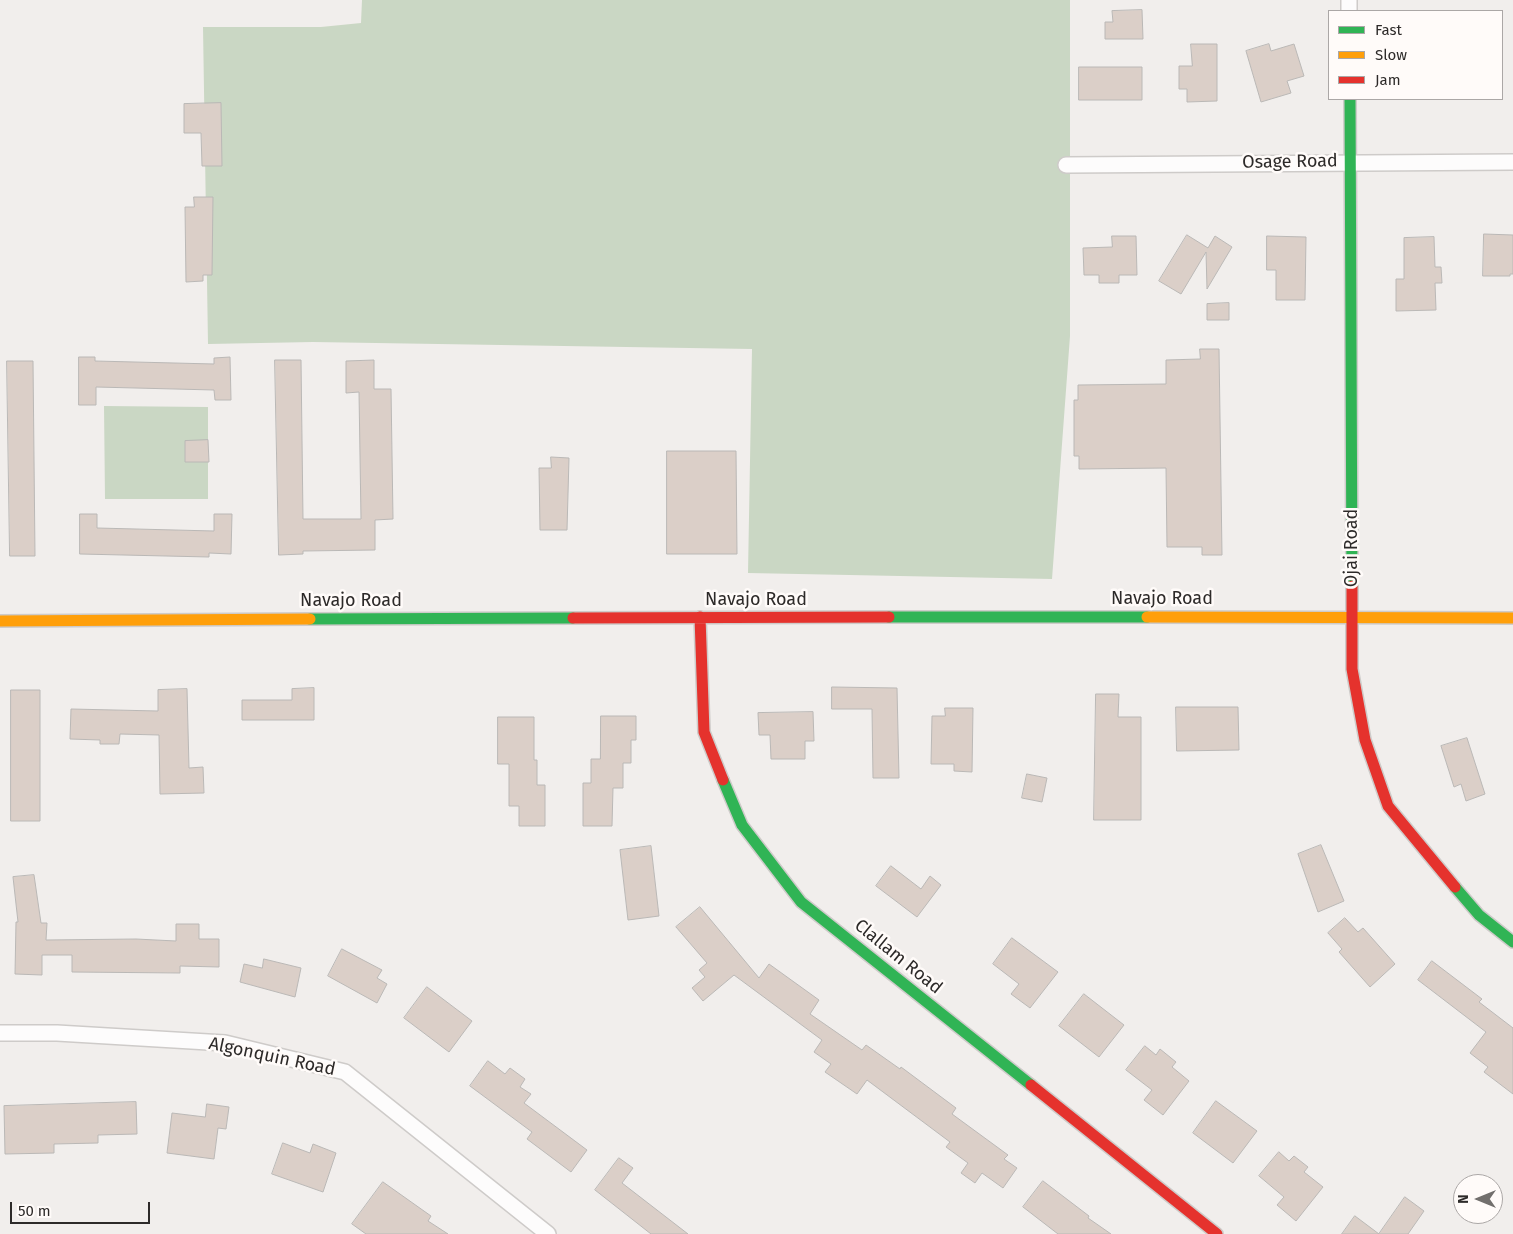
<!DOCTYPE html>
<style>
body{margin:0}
#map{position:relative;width:1513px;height:1234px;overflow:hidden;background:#f1eeec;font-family:"Fira Sans",sans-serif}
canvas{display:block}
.legend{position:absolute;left:1328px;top:10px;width:175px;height:90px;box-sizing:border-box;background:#fffbf9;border:1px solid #aba7a6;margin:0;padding:6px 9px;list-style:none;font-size:15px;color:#2d2a29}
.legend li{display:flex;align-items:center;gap:10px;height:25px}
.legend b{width:25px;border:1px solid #aba7a6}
.north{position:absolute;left:1453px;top:1174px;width:50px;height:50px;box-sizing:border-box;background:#fffbf9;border:1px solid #aba7a6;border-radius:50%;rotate:270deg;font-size:14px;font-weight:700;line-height:20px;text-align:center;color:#2d2a29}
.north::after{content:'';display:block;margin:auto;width:18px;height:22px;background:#726f6d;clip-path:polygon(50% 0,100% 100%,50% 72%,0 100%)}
.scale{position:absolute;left:10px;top:1202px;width:140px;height:22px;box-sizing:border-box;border:2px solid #2d2a29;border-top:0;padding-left:6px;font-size:15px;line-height:18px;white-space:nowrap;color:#2d2a29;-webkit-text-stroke:4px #fffbf9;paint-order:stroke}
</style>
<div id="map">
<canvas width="1513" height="1234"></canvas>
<ul class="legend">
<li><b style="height:6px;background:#30b455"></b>Fast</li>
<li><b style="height:6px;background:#ff9f0a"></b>Slow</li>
<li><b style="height:6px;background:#e5322d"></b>Jam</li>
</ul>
<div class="north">N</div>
<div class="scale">50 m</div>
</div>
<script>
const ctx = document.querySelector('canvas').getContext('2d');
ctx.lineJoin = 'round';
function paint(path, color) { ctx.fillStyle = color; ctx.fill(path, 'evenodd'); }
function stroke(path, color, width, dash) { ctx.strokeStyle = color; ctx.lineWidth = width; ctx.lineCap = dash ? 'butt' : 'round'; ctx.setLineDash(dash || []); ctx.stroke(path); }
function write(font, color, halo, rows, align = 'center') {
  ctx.font = font + ' "Fira Sans",sans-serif'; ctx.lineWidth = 5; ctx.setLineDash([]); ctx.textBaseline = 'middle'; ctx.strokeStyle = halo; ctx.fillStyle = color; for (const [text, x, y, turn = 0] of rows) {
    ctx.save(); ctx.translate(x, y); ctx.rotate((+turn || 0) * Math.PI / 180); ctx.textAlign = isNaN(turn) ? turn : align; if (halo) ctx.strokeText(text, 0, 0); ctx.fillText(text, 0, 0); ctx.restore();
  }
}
const green = new Path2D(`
 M 362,0 L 1070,0 L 1070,336 L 1052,579 L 748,573 L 752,349 L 313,342 L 208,344 L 203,27 L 321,27 L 361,23 Z
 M 104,406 L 208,407 L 208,499 L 105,499 Z`);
const building = new Path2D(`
 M 1142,10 L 1143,39 L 1105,39 L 1105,22 L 1113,22 L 1112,11 Z
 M 1191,44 L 1217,44 L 1217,101 L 1187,102 L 1187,89 L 1179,89 L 1179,66 L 1192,66 Z
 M 1269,44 L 1271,51 L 1294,44 L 1304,76 L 1287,81 L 1291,93 L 1261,102 L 1246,51 Z
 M 1079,67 L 1142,67 L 1142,100 L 1079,100 Z
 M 221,103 L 222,166 L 202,166 L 201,133 L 184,133 L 184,104 Z
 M 194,197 L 213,197 L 212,275 L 203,275 L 203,281 L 186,282 L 185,207 L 194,207 Z
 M 1484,234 L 1513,235 L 1513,274 L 1510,274 L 1510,276 L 1483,276 Z
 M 1187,235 L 1208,248 L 1215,236 L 1232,247 L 1207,289 L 1206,252 L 1181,294 L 1159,281 Z
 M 1112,236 L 1136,236 L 1137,275 L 1119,275 L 1119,283 L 1099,283 L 1099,275 L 1084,275 L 1083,248 L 1112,247 Z
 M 1267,236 L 1306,237 L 1305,300 L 1276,300 L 1276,270 L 1267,270 Z
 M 1434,237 L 1435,267 L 1441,267 L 1442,283 L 1435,283 L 1436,310 L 1396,311 L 1396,279 L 1404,279 L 1404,238 Z
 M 1229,303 L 1229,320 L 1207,320 L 1207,304 Z
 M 1200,349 L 1219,349 L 1222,555 L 1202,555 L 1202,547 L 1167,547 L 1166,468 L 1079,469 L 1079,456 L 1074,456 L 1074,400 L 1078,400 L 1078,385 L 1166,384 L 1166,360 L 1200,359 Z
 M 79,357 L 95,357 L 95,361 L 214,364 L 214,358 L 230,357 L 231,400 L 215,400 L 214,390 L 96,387 L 96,405 L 79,405 Z
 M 275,360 L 301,360 L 303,519 L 361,519 L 359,392 L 346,393 L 346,361 L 374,360 L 374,389 L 391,389 L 393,519 L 375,520 L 375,550 L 303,551 L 303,554 L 279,555 Z
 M 7,361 L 33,361 L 35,556 L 10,556 Z
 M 208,440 L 209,462 L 185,462 L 185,441 Z
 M 667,451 L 736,451 L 737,554 L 667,554 Z
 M 551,457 L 569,458 L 567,530 L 540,530 L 539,468 L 551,468 Z
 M 80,514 L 97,514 L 97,528 L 214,531 L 214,514 L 232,514 L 231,554 L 209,553 L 209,557 L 80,554 Z
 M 832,687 L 897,688 L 899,778 L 873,778 L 872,709 L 832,709 Z
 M 314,688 L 314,720 L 242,720 L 242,700 L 292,700 L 292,689 Z
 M 187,689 L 189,768 L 203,767 L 204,793 L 160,794 L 159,735 L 120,734 L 119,744 L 100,744 L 100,740 L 70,739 L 71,709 L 158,711 L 158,690 Z
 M 11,690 L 40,690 L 40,821 L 11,821 Z
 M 1096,694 L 1119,694 L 1118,717 L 1141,717 L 1141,820 L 1094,820 Z
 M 1176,707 L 1238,707 L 1239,750 L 1177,751 Z
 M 945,708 L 973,708 L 972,772 L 954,771 L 954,764 L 931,764 L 932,716 L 945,716 Z
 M 813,712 L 814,741 L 805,741 L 805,759 L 771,759 L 770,735 L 759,735 L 758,713 Z
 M 601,716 L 636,716 L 636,740 L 631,740 L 631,763 L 623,763 L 623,788 L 613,788 L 612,826 L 583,826 L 583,783 L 591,783 L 591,759 L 600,759 Z
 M 498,717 L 534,717 L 534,760 L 537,760 L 537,785 L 545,785 L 545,826 L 519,826 L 519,806 L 509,806 L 509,764 L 498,764 Z
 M 1467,738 L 1485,794 L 1466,801 L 1461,784 L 1454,787 L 1441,746 Z
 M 1027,774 L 1047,778 L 1042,802 L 1022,798 Z
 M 1321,845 L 1344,901 L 1318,912 L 1298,854 Z
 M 651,846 L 659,916 L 628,920 L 620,850 Z
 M 891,866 L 921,889 L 930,876 L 941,885 L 917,917 L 876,886 Z
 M 34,875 L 41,923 L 47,923 L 46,940 L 136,939 L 176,941 L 176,924 L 199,924 L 199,939 L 219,939 L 219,967 L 180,966 L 180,973 L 72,972 L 72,955 L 42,955 L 42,975 L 15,974 L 16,922 L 18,922 L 13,877 Z
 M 700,907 L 759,978 L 769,964 L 819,1000 L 810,1014 L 862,1050 L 866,1045 L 900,1069 L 901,1067 L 956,1108 L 952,1114 L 1008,1155 L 1004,1159 L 1017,1168 L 1003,1188 L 982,1173 L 975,1183 L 961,1173 L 968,1163 L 946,1147 L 950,1142 L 867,1080 L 857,1094 L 825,1072 L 831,1064 L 814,1052 L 822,1040 L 734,975 L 703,1001 L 692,988 L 705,977 L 699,970 L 707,963 L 676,927 Z
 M 1345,918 L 1358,932 L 1363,928 L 1395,964 L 1370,987 L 1339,952 L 1342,949 L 1328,933 Z
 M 1012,938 L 1058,972 L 1030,1008 L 1011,994 L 1019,984 L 993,964 Z
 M 342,949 L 382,970 L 377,978 L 387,984 L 377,1003 L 328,976 Z
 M 264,959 L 301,968 L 295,997 L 240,982 L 244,964 L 262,968 Z
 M 1432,961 L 1482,999 L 1479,1002 L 1513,1028 L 1513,1094 L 1484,1072 L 1488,1067 L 1470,1053 L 1486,1032 L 1418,980 Z
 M 427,987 L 472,1021 L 449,1052 L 404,1018 Z
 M 1084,994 L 1124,1025 L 1099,1057 L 1059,1026 Z
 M 1145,1046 L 1156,1055 L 1160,1049 L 1176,1062 L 1172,1067 L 1189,1081 L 1163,1115 L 1144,1100 L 1152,1090 L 1126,1070 Z
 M 488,1061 L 505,1074 L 510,1068 L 525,1079 L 520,1087 L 531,1094 L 524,1103 L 587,1150 L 571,1172 L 527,1139 L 532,1132 L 470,1086 Z
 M 1216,1101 L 1257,1131 L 1233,1163 L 1193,1133 Z
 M 136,1102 L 137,1134 L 98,1135 L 98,1143 L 54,1144 L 54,1153 L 5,1154 L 4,1106 Z
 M 207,1104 L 229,1107 L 226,1129 L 218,1128 L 214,1159 L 167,1153 L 172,1113 L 205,1117 Z
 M 283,1143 L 310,1153 L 313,1144 L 336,1153 L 323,1192 L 272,1174 Z
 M 1279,1152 L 1289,1161 L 1294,1156 L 1308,1167 L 1304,1172 L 1323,1187 L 1296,1221 L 1277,1205 L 1284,1197 L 1259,1176 Z
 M 619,1158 L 633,1168 L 622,1183 L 688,1234 L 651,1234 L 595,1190 Z
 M 1043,1181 L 1089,1216 L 1088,1218 L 1111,1234 L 1058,1234 L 1023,1207 Z
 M 383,1182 L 431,1216 L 428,1221 L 448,1234 L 366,1234 L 352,1224 Z
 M 1405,1197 L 1424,1211 L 1408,1234 L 1379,1234 Z
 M 1355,1216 L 1379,1234 L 1342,1234 Z`);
const street = new Path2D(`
 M 1349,0 L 1349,11
 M 1066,165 L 1513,162
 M 0,1033 L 57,1033 L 225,1043 L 345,1072 L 548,1234`);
const fast = new Path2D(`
 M 1350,99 L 1352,586
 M 889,617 L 1147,617
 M 310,619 L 573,618
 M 723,780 L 742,825 L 801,902 L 1031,1085
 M 1455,887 L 1479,915 L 1513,942`);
const slow = new Path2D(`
 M 1147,617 L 1513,618
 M 0,621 L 310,619`);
const jam = new Path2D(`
 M 1352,586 L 1352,669 L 1365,740 L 1388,806 L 1455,887
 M 700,617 L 704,732 L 723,780
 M 573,618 L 889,617
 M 1031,1085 L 1217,1234`);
const streetNames = [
 ["Osage Road",1290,162,-1],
 ["Ojai Road",1352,548,-90],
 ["Navajo Road",1162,599],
 ["Navajo Road",756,600],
 ["Navajo Road",351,601],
 ["Clallam Road",898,957,39],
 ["Algonquin Road",272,1057,12]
];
paint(green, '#cad7c4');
paint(building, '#dbcfc8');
stroke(building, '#bab8b6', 1);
stroke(street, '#cecbc9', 18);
stroke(fast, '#cecbc9', 14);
stroke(slow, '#cecbc9', 14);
stroke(jam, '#cecbc9', 14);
stroke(street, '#fdfcfc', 15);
stroke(fast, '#30b455', 11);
stroke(slow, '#ff9f0a', 11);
stroke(jam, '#e5322d', 11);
write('18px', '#2d2a29', '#fffbf9', streetNames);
</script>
